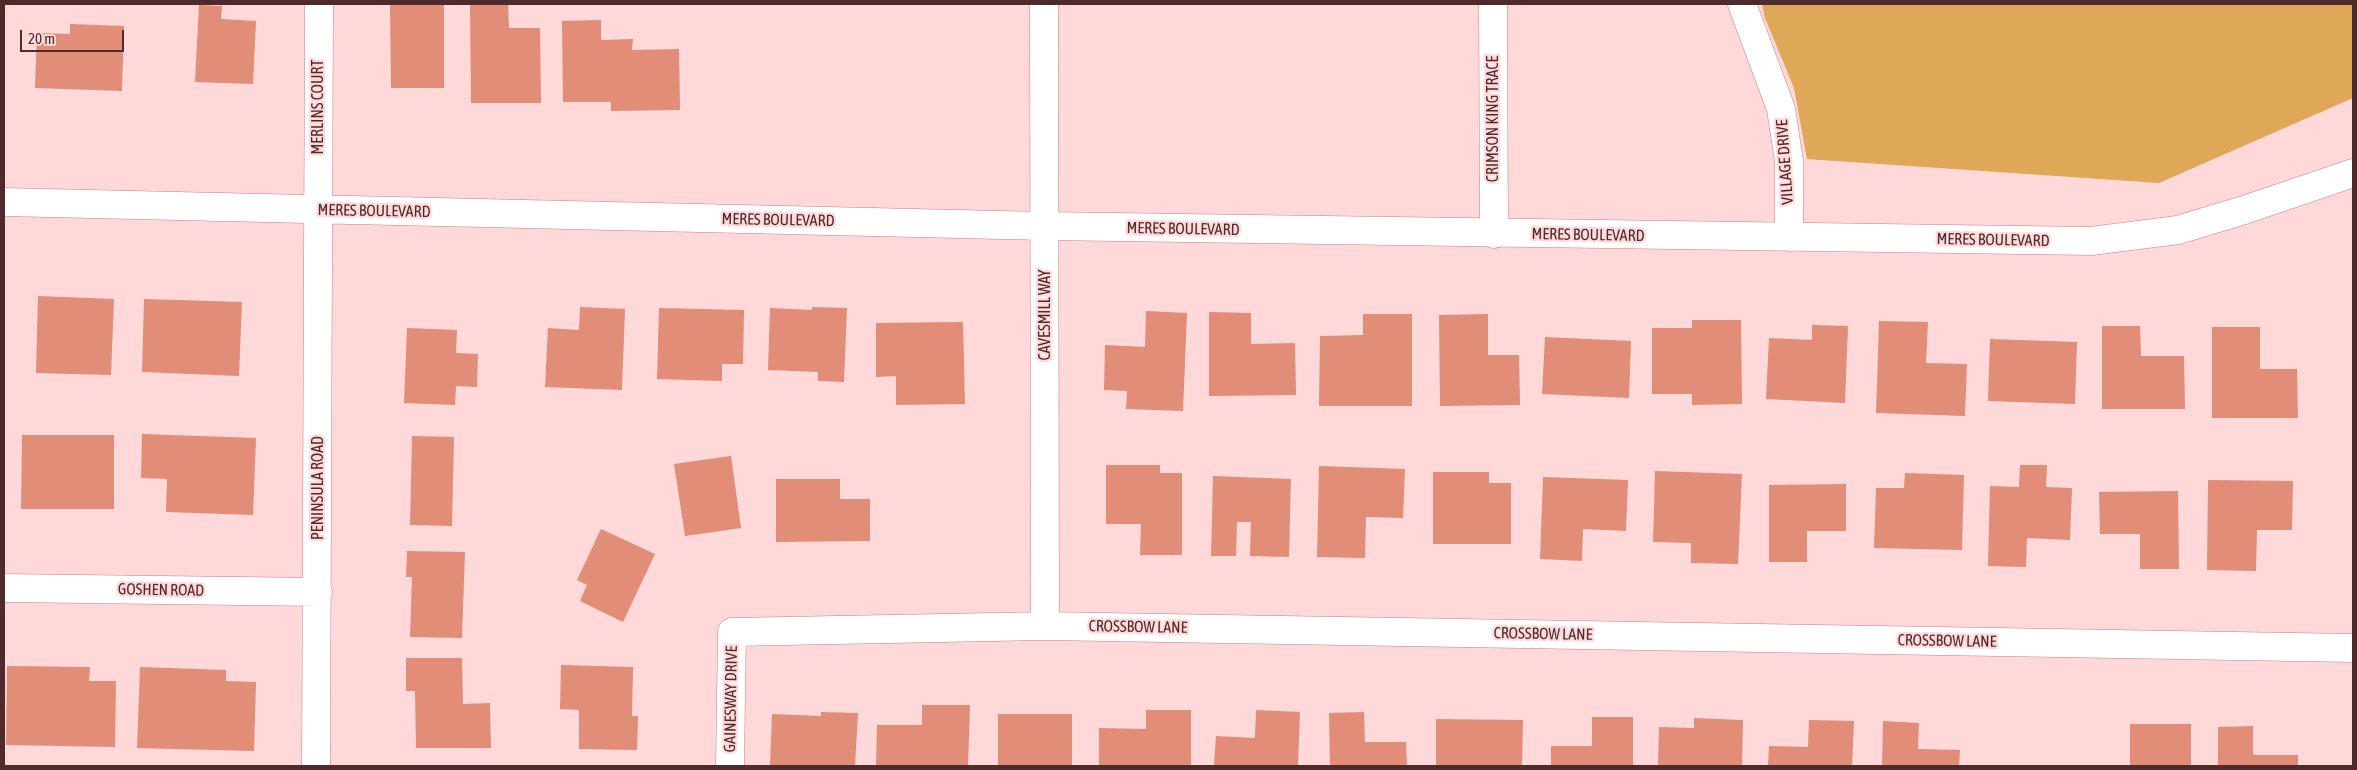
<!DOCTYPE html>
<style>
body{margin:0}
#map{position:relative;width:2357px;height:770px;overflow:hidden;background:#ffd8da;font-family:"Asap Condensed",sans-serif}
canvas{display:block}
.frame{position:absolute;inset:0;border:5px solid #4e2a2d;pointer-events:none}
.scale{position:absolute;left:20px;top:30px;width:104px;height:22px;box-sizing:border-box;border:2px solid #4e2a2d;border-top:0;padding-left:6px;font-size:15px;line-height:18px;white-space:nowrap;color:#4e2a2d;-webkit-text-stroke:4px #ffd8da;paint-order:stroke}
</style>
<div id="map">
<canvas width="2357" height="770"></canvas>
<div class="frame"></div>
<div class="scale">20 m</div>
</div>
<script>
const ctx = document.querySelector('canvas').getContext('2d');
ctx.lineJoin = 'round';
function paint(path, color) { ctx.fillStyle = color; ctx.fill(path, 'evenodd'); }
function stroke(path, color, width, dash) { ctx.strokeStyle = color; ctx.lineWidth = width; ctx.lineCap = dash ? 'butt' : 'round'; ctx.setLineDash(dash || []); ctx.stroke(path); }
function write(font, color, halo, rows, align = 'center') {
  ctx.font = font + ' "Asap Condensed",sans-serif'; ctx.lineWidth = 4.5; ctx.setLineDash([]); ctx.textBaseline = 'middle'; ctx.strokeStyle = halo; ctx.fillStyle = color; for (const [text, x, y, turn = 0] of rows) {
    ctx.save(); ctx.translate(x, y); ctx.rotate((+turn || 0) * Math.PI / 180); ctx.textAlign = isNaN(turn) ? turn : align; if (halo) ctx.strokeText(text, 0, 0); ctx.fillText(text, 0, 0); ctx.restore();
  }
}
const green = new Path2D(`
 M 1762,4 L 2353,4 L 2353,98 L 2159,183 L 1807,159 L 1794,88 L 1765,18 Z`);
const building = new Path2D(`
 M 390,4 L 444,4 L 444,88 L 391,88 Z
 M 470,4 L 508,4 L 509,28 L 540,28 L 541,103 L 471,103 Z
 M 199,5 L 222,6 L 221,19 L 256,21 L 253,84 L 195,82 Z
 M 601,20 L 601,40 L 633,39 L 632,50 L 679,49 L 680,110 L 611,111 L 611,102 L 563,102 L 562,21 Z
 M 70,24 L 124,26 L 122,91 L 35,88 L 37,33 L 70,34 Z
 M 38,296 L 114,299 L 111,375 L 36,373 Z
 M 144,299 L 242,302 L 239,376 L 142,372 Z
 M 580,307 L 625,309 L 622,390 L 545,387 L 548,328 L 579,330 Z
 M 812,307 L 847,308 L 844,382 L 818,381 L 818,372 L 768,370 L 770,308 L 812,310 Z
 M 659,308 L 744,310 L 743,364 L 722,364 L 722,381 L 657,379 Z
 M 1146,311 L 1187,313 L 1183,411 L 1126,409 L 1127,391 L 1104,390 L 1105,345 L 1145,347 Z
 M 1209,312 L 1251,313 L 1251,344 L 1295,343 L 1296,395 L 1209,396 Z
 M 1363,314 L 1412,314 L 1412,406 L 1319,406 L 1320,336 L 1363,335 Z
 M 1488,314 L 1488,355 L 1519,355 L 1520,405 L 1440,406 L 1439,315 Z
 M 1692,320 L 1741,320 L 1742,404 L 1692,405 L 1692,394 L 1652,394 L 1652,328 L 1692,328 Z
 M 1879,321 L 1928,322 L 1926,363 L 1967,364 L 1965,416 L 1876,413 Z
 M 963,322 L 965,404 L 896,405 L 896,376 L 876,377 L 876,323 Z
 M 1812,325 L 1848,326 L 1845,403 L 1766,399 L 1769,338 L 1812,340 Z
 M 2102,326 L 2140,326 L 2141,356 L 2184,356 L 2185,409 L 2102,409 Z
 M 2212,327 L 2260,327 L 2260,369 L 2297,369 L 2298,418 L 2212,418 Z
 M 407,328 L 457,330 L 456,353 L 478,354 L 477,387 L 456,386 L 455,405 L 404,403 Z
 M 1545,337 L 1631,341 L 1629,398 L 1542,394 Z
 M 1990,339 L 2077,342 L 2075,404 L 1988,401 Z
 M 142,434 L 256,438 L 253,515 L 166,512 L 167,479 L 141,478 Z
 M 22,435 L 114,435 L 114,509 L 21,509 Z
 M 412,436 L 454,437 L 452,526 L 410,525 Z
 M 731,456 L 741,528 L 685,536 L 674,464 Z
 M 1106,465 L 1160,465 L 1160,473 L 1182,473 L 1182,555 L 1140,555 L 1141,524 L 1106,524 Z
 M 2020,465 L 2047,465 L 2046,487 L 2072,488 L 2070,540 L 2027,538 L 2026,567 L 1988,566 L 1990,486 L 2019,487 Z
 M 1319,466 L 1405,469 L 1403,518 L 1366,517 L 1365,558 L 1317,557 Z
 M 1655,471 L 1742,474 L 1738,564 L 1691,563 L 1691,543 L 1653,542 Z
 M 1433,472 L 1489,472 L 1489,483 L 1511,483 L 1511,544 L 1433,544 Z
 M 1905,473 L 1964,475 L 1962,550 L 1874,548 L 1876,488 L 1904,488 Z
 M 1213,476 L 1291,479 L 1289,557 L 1250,556 L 1251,522 L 1237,522 L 1236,556 L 1211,556 Z
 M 1543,477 L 1628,480 L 1626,531 L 1583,529 L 1582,561 L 1540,559 Z
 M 776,479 L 840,479 L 840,499 L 870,499 L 870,541 L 776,542 Z
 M 2208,480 L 2293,481 L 2292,530 L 2257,530 L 2256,571 L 2207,570 Z
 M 1846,484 L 1846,531 L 1807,531 L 1807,562 L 1769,562 L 1769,485 Z
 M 2178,491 L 2179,569 L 2140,569 L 2140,534 L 2100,534 L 2099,492 Z
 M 601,529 L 655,554 L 623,622 L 580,601 L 587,585 L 577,580 Z
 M 407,551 L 465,552 L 462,638 L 410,637 L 412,577 L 406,577 Z
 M 406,658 L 462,658 L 463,704 L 490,703 L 491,748 L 416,748 L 415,691 L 406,691 Z
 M 561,665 L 633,667 L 632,716 L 638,716 L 637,750 L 579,749 L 579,710 L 560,709 Z
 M 7,666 L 90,667 L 89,681 L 116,681 L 115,747 L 6,745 Z
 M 140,667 L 226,670 L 226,681 L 256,682 L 254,751 L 137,748 Z
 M 922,705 L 970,705 L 968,766 L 876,766 L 877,725 L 922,725 Z
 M 1146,710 L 1191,710 L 1191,766 L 1099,766 L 1099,728 L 1146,729 Z
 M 1256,710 L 1300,712 L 1298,766 L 1214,766 L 1216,736 L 1255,738 Z
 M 821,712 L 858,713 L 855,766 L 770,766 L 772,714 L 821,716 Z
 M 1364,712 L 1365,742 L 1406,742 L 1407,766 L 1330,766 L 1329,713 Z
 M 998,714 L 1072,714 L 1072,766 L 998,766 Z
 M 1592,717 L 1633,717 L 1633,766 L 1551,766 L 1551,746 L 1592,746 Z
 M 1694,718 L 1743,720 L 1742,766 L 1658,766 L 1659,727 L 1694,728 Z
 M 1436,719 L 1523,720 L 1522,766 L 1436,766 Z
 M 1809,720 L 1854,721 L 1852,766 L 1768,766 L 1769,746 L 1808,747 Z
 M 1883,721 L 1919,723 L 1918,749 L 1960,750 L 1959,766 L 1882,766 Z
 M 2130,724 L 2191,724 L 2191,766 L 2130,766 Z
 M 2253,726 L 2253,755 L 2298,755 L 2298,766 L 2218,766 L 2218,727 Z`);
const minor = new Path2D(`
 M 1044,4 L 1045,626
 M 1493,4 L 1494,234
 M 1742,4 L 1781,109 L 1789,161 L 1789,237
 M 4,202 L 1045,226 L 2091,241 L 2178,230 L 2244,210 L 2353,173
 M 4,588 L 318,592
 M 316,766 L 319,4
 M 730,766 L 732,632 L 1045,626 L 2353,648`);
const streetNames = [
 ["MERLINS COURT",318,107,-90],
 ["CRIMSON KING TRACE",1493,119,-90],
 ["VILLAGE DRIVE",1785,162,-94],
 ["MERES BOULEVARD",374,211,1],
 ["MERES BOULEVARD",778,220,1],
 ["MERES BOULEVARD",1183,229,1],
 ["MERES BOULEVARD",1588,235,1],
 ["MERES BOULEVARD",1993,240,1],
 ["CAVESMILL WAY",1045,315,-90],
 ["PENINSULA ROAD",318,488,-90],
 ["GOSHEN ROAD",161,590,1],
 ["CROSSBOW LANE",1138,627,1],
 ["CROSSBOW LANE",1543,634,1],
 ["CROSSBOW LANE",1947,641,1],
 ["GAINESWAY DRIVE",731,699,-89]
];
paint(green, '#dea858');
paint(building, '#e18d77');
stroke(minor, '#d17a81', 29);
stroke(minor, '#fff', 28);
write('16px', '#4e2a2d', '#ffd8da', streetNames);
</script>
